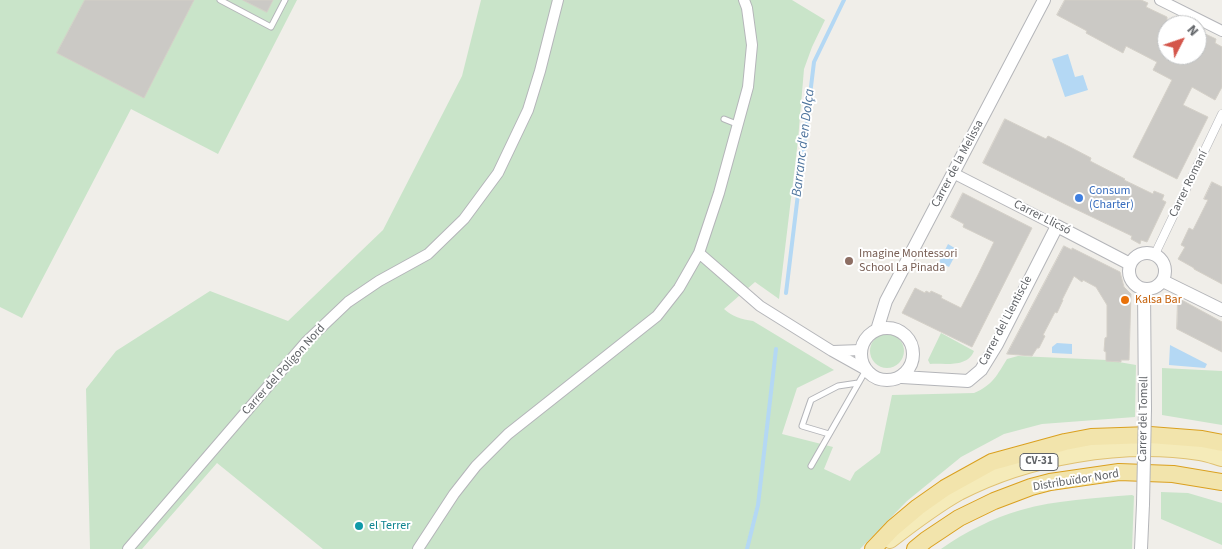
<!DOCTYPE html>
<meta charset="utf-8">
<style>
body{margin:0}
#map{position:relative;width:1222px;height:549px;overflow:hidden;background:#f0eee9;font-family:"Source Sans 3",sans-serif}
canvas{display:block}
.north{position:absolute;left:1157px;top:15px;width:50px;height:50px;box-sizing:border-box;background:#fff;border:1px solid #bfc1c2;border-radius:50%;rotate:49deg;font-size:14px;font-weight:700;line-height:20px;text-align:center;color:#606367}
.north::after{content:'';display:block;margin:auto;width:18px;height:22px;background:#d4564b;clip-path:polygon(50% 0,100% 100%,50% 72%,0 100%)}
</style>
<div id="map">
<canvas width="1222" height="549"></canvas>
<div class="north">N</div>
</div>
<script>
const ctx = document.querySelector('canvas').getContext('2d');
ctx.lineJoin = 'round';
function paint(path, color) { ctx.fillStyle = color; ctx.fill(path, 'evenodd'); }
function stroke(path, color, width, dash) { ctx.strokeStyle = color; ctx.lineWidth = width; ctx.lineCap = dash ? 'butt' : 'round'; ctx.setLineDash(dash || []); ctx.stroke(path); }
function write(font, color, halo, rows, align = 'center') {
  ctx.font = font + ' "Source Sans 3",sans-serif'; ctx.lineWidth = 4; ctx.setLineDash([]); ctx.textBaseline = 'middle'; ctx.strokeStyle = halo; ctx.fillStyle = color; for (const [text, x, y, turn = 0] of rows) {
    ctx.save(); ctx.translate(x, y); ctx.rotate((+turn || 0) * Math.PI / 180); ctx.textAlign = isNaN(turn) ? turn : align; if (halo) ctx.strokeText(text, 0, 0); ctx.fillText(text, 0, 0); ctx.restore();
  }
}
const green = new Path2D(`
 M 0,0 L 297,0 L 218,154 L 131,109 L 22,318 L 0,307 Z
 M 481,0 L 792,0 L 825,20 L 812,47 L 804,69 L 798,140 L 779,299 L 755,282 L 724,309 C 733,317 741,319 753,321 L 834,370 L 797,388 L 782,434 L 833,447 L 824,469 L 850,481 L 855,472 L 880,453 L 892,395 L 974,393 C 993,385 997,375 1007,359 L 1018,356 L 1107,360 L 1136,365 L 1135,417 L 1042,424 L 1004,434 L 961,457 L 907,501 L 860,549 L 323,549 L 217,463 L 142,549 L 90,549 L 86,389 L 116,351 L 210,291 L 288,321 L 383,230 L 462,76 Z
 M 941,333 L 974,351 C 967,368 946,363 930,364 L 928,360 Z
 M870 351a17 17 0 1 1 34 0a17 17 0 1 1-34 0Z
 M 1162,368 L 1222,371 L 1222,425 L 1162,415 Z
 M 1161,492 L 1188,493 L 1222,503 L 1222,545 L 1161,519 Z
 M 1132,495 L 1134,496 L 1132,549 L 941,549 C 965,532 993,518 1021,510 C 1056,500 1096,498 1132,495 Z`);
const water = new Path2D(`
 M 1068,54 L 1075,77 L 1083,75 L 1088,90 L 1065,97 L 1052,59 Z
 M 948,244 L 958,250 L 949,267 L 939,262 Z
 M 1057,343 L 1072,344 L 1072,354 L 1052,353 L 1052,347 Z
 M 1170,345 L 1207,364 L 1205,368 L 1169,365 Z`);
const stream = new Path2D(`
 M 786,293 L 814,62 L 844,0
 M 747,549 L 758,505 L 776,349`);
const building = new Path2D(`
 M 85,0 L 194,0 L 144,98 L 57,53 Z
 M 243,0 L 273,0 L 267,12 Z
 M 1065,0 L 1141,0 L 1148,3 L 1146,7 L 1167,17 L 1167,55 L 1197,55 L 1197,30 L 1216,39 L 1215,43 L 1222,47 L 1222,87 L 1215,100 L 1192,87 L 1183,105 L 1208,117 L 1177,179 L 1133,157 L 1172,80 L 1153,70 L 1157,62 L 1126,46 L 1123,53 L 1086,33 L 1087,31 L 1057,15 Z
 M 1005,119 L 1046,139 L 1048,136 L 1070,147 L 1091,158 L 1090,161 L 1125,179 L 1124,180 L 1153,194 L 1154,191 L 1164,195 L 1162,200 L 1166,202 L 1147,242 L 1141,240 L 1140,244 L 1131,239 L 1132,236 L 1067,205 L 983,163 Z
 M 1212,182 L 1222,187 L 1222,284 L 1194,269 L 1194,268 L 1178,259 L 1185,247 L 1181,245 L 1189,228 L 1193,230 L 1208,200 L 1204,199 Z
 M 963,193 L 1032,228 L 972,347 L 902,313 L 915,288 L 925,293 L 926,291 L 930,293 L 931,291 L 942,296 L 941,298 L 961,308 L 978,275 L 994,242 L 963,227 L 964,224 L 951,217 Z
 M 1064,246 L 1072,250 L 1072,248 L 1120,272 L 1124,287 L 1131,294 L 1129,360 L 1121,360 L 1121,362 L 1106,361 L 1106,352 L 1104,351 L 1105,338 L 1107,337 L 1107,305 L 1096,287 L 1083,280 L 1082,282 L 1074,276 L 1062,300 L 1063,300 L 1057,313 L 1055,312 L 1043,335 L 1045,336 L 1039,348 L 1037,348 L 1032,356 L 1007,354 Z
 M 1178,298 L 1222,322 L 1222,352 L 1177,329 Z`);
const service = new Path2D(`
 M 220,0 L 271,27 L 285,0
 M 724,119 L 739,125
 M 829,434 L 802,426 L 811,400 L 838,386 L 858,383
 M 811,466 L 866,370`);
const pedestrian = new Path2D(`
 M 1155,254 L 1222,114`);
const minor = new Path2D(`
 M 1160,0 L 1222,31
 M 953,173 L 1057,226
 M 699,253 L 760,306 L 832,351 L 866,370
 M 833,351 L 861,350
 M 128,549 L 307,341 L 348,302 L 379,281 L 428,254 L 464,219 L 498,173 L 528,110 L 540,71 L 558,0
 M 418,549 L 454,494 L 476,466 L 508,434 L 657,316 L 679,288 L 699,253 L 719,193 L 748,87 L 752,45 L 747,8 L 744,0`);
const tertiary = new Path2D(`
 M1129 271a18 18 0 1 1 36 0a18 18 0 1 1-36 0Z
 M 1163,281 L 1222,310
 M 1144,289 L 1145,409
 M861 354a26 26 0 1 1 52 0a26 26 0 1 1-52 0Z
 M 877,330 L 886,301 L 1044,0
 M 902,377 L 968,381 L 981,370 L 997,344 L 1057,226 L 1130,264
 M 1141,549 L 1143,504`);
const primary = new Path2D(`
 M 890,540 C 912,523 934,506 959,492 C 1028,456 1122,440 1200,452 C 1207,453 1215,456 1222,458`);
const trunk = new Path2D(`
 M 873,549 L 893,528 L 918,507 L 945,488 L 992,462 L 1065,442 L 1091,437 L 1150,435 L 1202,439 L 1222,443
 M 915,549 L 926,540 L 959,518 L 994,501 L 1031,487 L 1050,482 L 1119,472 L 1173,474 L 1222,482`);
const tertiaryBridge = new Path2D(`
 M 1143,504 L 1145,409`);
const markers = [
 [1079,198,5,"#3f7fe0"],
 [849,261,5,"#8d6e63"],
 [1125,300,5,"#e8710a"],
 [359,526,5,"#0f9aa8"]
];
const shields = [
 [1039,462,38]
];
const shieldNames = [
 ["CV-31",1039,462]
];
const streetNames = [
 ["Carrer de la Melissa",958,164,-62],
 ["Carrer Romaní",1189,184,-64],
 ["Carrer Llicsó",1042,218,27],
 ["Carrer del Llentiscle",1006,321,-62],
 ["Carrer del Polígon Nord",284,370,-48],
 ["Carrer del Tomell",1144,419,-89],
 ["Distribuïdor Nord",1076,481,-9]
];
const shopNames = [
 ["Consum",1089,191],
 ["(Charter)",1089,205]
];
const educationNames = [
 ["Imagine Montessori",859,254],
 ["School La Pinada",859,268]
];
const foodNames = [
 ["Kalsa Bar",1135,300]
];
const cultureNames = [
 ["el Terrer",369,526]
];
const waterNames = [
 ["Barranc d'en Dolça",804,143,-83]
];
paint(green, '#c9e4c9');
paint(water, '#b4d8f4');
stroke(stream, '#b4d8f4', 4);
paint(building, '#cbc9c5');
stroke(building, '#d4d0c8', 1);
stroke(service, '#b4b5b9', 7);
stroke(pedestrian, '#b4b5b9', 9);
stroke(minor, '#b4b5b9', 12);
stroke(tertiary, '#b4b5b9', 14);
stroke(primary, '#e0c172', 18);
stroke(trunk, '#daa01f', 18);
stroke(service, '#fff', 5);
stroke(pedestrian, '#fff', 8);
stroke(minor, '#fff', 10);
stroke(tertiary, '#fff', 12);
stroke(primary, '#f5ebb9', 16);
stroke(trunk, '#f2e4ac', 16);
stroke(tertiaryBridge, '#b4b5b9', 14, []);
stroke(tertiaryBridge, '#fff', 12);
for (const [x, y, r, color] of markers) { const dot = new Path2D(); dot.arc(x, y, r, 0, 2 * Math.PI); ctx.fillStyle = color; ctx.fill(dot); stroke(dot, '#fff', 2); }
for (const [x, y, w] of shields) { const box = new Path2D(); box.roundRect(x - w / 2, y - 8.5, w, 17, 4); ctx.fillStyle = '#fff'; ctx.fill(box); stroke(box, '#606367', 1); }
write('bold 11px', '#606367', null, shieldNames);
write('12px', '#606367', '#fff', streetNames);
write('12px', '#366cbe', '#fff', shopNames, 'left');
write('12px', '#785e54', '#fff', educationNames, 'left');
write('12px', '#c56008', '#fff', foodNames, 'left');
write('12px', '#0d838f', '#fff', cultureNames, 'left');
write('italic 14px', '#4e749d', '#fff', waterNames);
</script>
